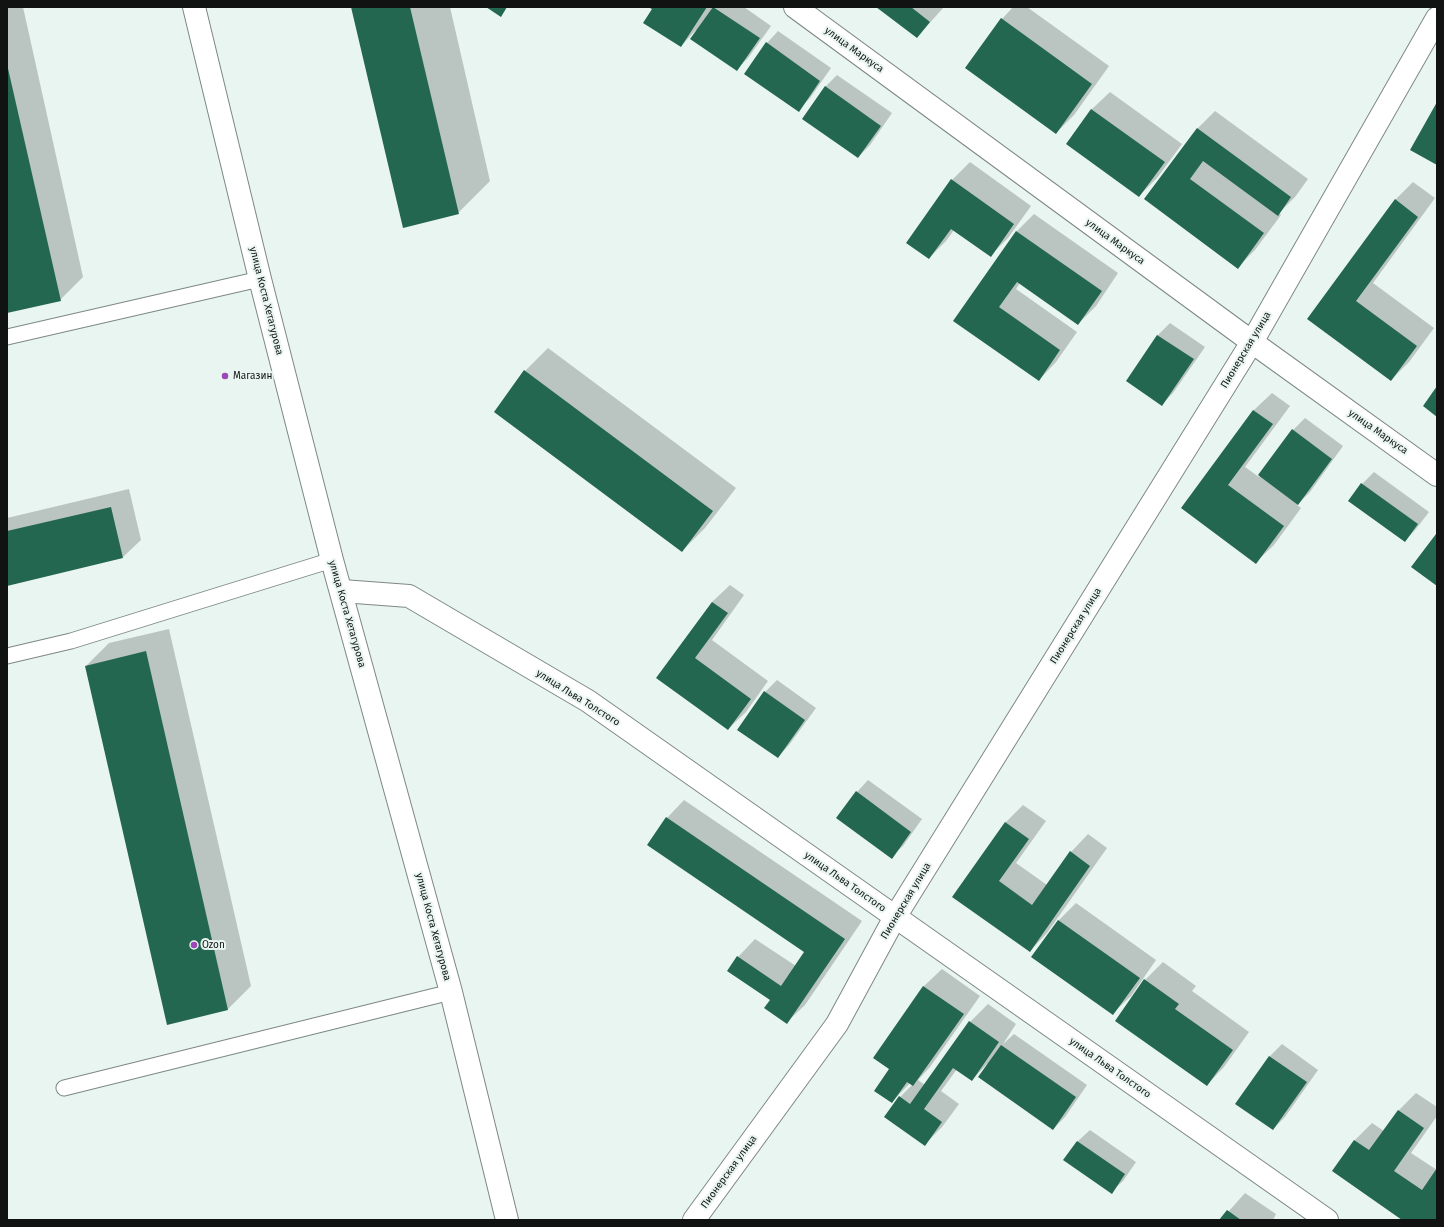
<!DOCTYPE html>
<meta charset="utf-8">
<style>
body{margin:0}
#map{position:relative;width:1444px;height:1227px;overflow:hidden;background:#e9f5f0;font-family:"Fira Sans",sans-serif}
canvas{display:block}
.frame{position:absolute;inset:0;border:8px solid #101312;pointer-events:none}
</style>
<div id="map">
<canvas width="1444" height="1227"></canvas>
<div class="frame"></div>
</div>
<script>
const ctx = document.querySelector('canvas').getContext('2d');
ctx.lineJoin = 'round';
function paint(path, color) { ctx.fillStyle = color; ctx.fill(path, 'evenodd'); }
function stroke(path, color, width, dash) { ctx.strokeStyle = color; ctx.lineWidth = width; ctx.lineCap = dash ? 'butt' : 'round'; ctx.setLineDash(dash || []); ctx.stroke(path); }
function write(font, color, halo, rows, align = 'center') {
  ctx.font = font + ' "Fira Sans",sans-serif'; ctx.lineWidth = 4; ctx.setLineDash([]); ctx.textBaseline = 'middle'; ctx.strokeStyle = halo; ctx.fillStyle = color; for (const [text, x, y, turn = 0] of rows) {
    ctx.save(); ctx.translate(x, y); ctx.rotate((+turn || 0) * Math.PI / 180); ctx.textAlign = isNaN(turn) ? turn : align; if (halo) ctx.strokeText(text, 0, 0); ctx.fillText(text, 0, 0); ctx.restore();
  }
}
const shadow = new Path2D(`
 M 7,7 L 23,7 L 83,277 L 60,300 L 7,312 Z
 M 352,7 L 450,7 L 490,181 L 458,213 Z
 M 650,7 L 712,7 L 712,9 L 714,7 L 744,7 L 771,26 L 748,58 L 736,70 L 696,30 L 681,46 Z
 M 878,7 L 944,7 L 917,37 Z
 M 1013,7 L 1027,7 L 1109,66 L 1074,115 L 1056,133 L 1002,19 Z
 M 778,31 L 831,68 L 810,98 L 798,110 L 767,43 Z
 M 837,75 L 892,113 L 870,145 L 858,157 L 825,87 Z
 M 1110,92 L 1182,144 L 1157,178 L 1139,196 L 1067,143 L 1092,109 Z
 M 1215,111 L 1308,179 L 1295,197 L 1279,213 L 1281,215 L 1255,250 L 1238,267 L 1145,199 L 1198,128 Z
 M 970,162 L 1031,206 L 1008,238 L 991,255 L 954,230 L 946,241 L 929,258 L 952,180 Z
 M 1413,182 L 1435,198 L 1373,283 L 1434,328 L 1409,362 L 1391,380 L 1309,319 L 1395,200 Z
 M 1034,214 L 1118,273 L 1096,306 L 1078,324 L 1020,283 L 1016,289 L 1077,332 L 1056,362 L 1039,380 L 954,321 L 1016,232 Z
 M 1170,323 L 1205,347 L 1173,393 L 1162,404 L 1127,381 L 1158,335 Z
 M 548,348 L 736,488 L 705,528 L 682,551 L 525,371 Z
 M 1272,393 L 1290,406 L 1245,467 L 1259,477 L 1293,430 L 1305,418 L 1343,446 L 1310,492 L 1297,505 L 1301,508 L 1274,545 L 1256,562 L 1182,508 L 1254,410 Z
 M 1374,472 L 1429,512 L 1416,529 L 1405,541 L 1350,501 L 1362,484 Z
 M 129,489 L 141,540 L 123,557 L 7,585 L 7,518 Z
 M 730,585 L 744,595 L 712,640 L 768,681 L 746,712 L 728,729 L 657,678 L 712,602 Z
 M 169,629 L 251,986 L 228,1009 L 168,1024 L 86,666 L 109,643 Z
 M 777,680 L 816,708 L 789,745 L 778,757 L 765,692 Z
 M 868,780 L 922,819 L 903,846 L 891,857 L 857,792 Z
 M 684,800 L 862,921 L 805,1005 L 787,1022 L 738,957 L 755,939 L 796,966 L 805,952 L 667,818 Z
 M 1023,805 L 1046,821 L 1016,863 L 1047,885 L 1071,852 L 1088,834 L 1107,848 L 1047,933 L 1030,951 L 953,897 L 1006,822 Z
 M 1076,903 L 1156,960 L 1131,996 L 1113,1013 L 1058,921 Z
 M 1163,962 L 1196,986 L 1192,991 L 1249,1032 L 1224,1067 L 1207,1085 L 1116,1021 L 1145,980 Z
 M 942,969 L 980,996 L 930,1067 L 918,1080 L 925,1085 L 970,1022 L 988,1004 L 1016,1024 L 1003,1044 L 1014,1034 L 1087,1085 L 1065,1117 L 1053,1129 L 987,1064 L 972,1080 L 957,1069 L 941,1091 L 959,1104 L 942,1127 L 925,1144 L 900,1097 L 912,1085 L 910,1083 L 892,1102 L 890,1069 L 874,1057 L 924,986 Z
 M 1282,1044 L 1318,1070 L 1285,1117 L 1273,1129 L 1237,1103 L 1270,1056 Z
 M 1416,1093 L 1437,1107 L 1437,1116 L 1411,1153 L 1437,1170 L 1437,1220 L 1404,1220 L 1333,1170 L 1355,1140 L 1372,1123 L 1384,1131 L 1399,1110 Z
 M 1090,1130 L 1136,1162 L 1123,1181 L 1111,1192 L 1065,1160 L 1078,1141 Z
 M 1245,1193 L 1276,1214 L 1273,1220 L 1221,1220 Z`);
const building = new Path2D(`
 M 351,7 L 410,7 L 459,214 L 403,228 Z
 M 486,7 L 507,7 L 501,17 Z
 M 648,7 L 707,7 L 681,47 L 643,23 L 652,9 Z
 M 713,7 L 760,38 L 737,71 L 690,39 Z
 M 876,7 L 911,7 L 930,22 L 917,38 Z
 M 1001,18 L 1092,84 L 1056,134 L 965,68 Z
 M 766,42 L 820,81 L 799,112 L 744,74 Z
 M 7,64 L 61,301 L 7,313 Z
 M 825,86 L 881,126 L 858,158 L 802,119 Z
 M 1437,102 L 1437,165 L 1410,150 Z
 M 1091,109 L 1165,162 L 1139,197 L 1066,144 Z
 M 1197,128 L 1291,197 L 1278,216 L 1203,161 L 1190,179 L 1264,233 L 1238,269 L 1144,199 Z
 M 951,179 L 1014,224 L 991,257 L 951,229 L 929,259 L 906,243 Z
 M 1395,199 L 1418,217 L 1356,301 L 1417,346 L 1391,381 L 1307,319 Z
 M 1016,231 L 1102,291 L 1078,325 L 1017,282 L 999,307 L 1060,350 L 1039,381 L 953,321 Z
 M 1157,335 L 1194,359 L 1162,406 L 1126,381 Z
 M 524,370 L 713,511 L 682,552 L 494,412 Z
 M 1437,386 L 1437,417 L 1423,406 Z
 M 1253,410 L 1273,424 L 1228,485 L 1284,526 L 1256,564 L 1181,508 Z
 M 1292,429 L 1332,459 L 1298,505 L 1258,475 Z
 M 1361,483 L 1418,524 L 1405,542 L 1348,501 Z
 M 111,507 L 123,558 L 7,586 L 7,531 Z
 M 1436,534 L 1437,535 L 1437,586 L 1411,567 Z
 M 712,602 L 728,613 L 695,658 L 751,699 L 728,730 L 656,678 Z
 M 146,651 L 228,1010 L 167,1025 L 85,666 Z
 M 764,691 L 805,720 L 778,758 L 737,730 Z
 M 856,791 L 911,832 L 892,859 L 836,818 Z
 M 666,817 L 845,939 L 787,1024 L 764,1008 L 770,1000 L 727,971 L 737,956 L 781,986 L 804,952 L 647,845 Z
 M 1005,822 L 1029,839 L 999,881 L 1032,905 L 1070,851 L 1090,866 L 1030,952 L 952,897 Z
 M 1058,920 L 1140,978 L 1113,1015 L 1031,957 Z
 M 1144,979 L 1179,1004 L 1175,1009 L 1233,1050 L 1207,1086 L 1115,1021 Z
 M 923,986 L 964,1014 L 913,1086 L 907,1082 L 892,1103 L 874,1091 L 889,1069 L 873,1058 Z
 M 969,1021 L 999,1042 L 972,1081 L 953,1068 L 924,1109 L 942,1122 L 925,1146 L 884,1117 L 899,1096 L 910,1104 Z
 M 1001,1045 L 1076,1097 L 1053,1130 L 978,1077 Z
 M 1269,1056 L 1307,1082 L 1273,1130 L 1235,1104 Z
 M 1398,1110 L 1424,1128 L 1394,1171 L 1422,1190 L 1437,1168 L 1437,1220 L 1402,1220 L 1332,1171 L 1354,1140 L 1369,1150 Z
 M 1077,1141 L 1125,1174 L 1112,1194 L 1063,1160 Z
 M 1227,1210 L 1241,1220 L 1219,1220 Z`);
const service = new Path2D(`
 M 7,337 L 260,279
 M 7,656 L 71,641 L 332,560
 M 64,1088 L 451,992`);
const minor = new Path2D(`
 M 795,7 L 1252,342 L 1437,475
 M 342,591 L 409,596 L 588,701 L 1327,1220
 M 694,1220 L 837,1024 L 895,917 L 1252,342 L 1437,18`);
const secondary = new Path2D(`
 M 194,7 L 260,279 L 332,560 L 451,992 L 507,1220`);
const markers = [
 [225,376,4,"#9b47b5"],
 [194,945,4,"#9b47b5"]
];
const streetNames = [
 ["улица Маркуса",854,50,36],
 ["улица Маркуса",1115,242,36],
 ["улица Коста Хетагурова",266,301,76],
 ["Пионерская улица",1246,350,-59],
 ["улица Маркуса",1378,432,35],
 ["улица Коста Хетагурова",347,614,74],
 ["Пионерская улица",1076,626,-58],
 ["улица Льва Толстого",578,698,32],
 ["улица Льва Толстого",845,882,35],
 ["Пионерская улица",906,901,-59],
 ["улица Коста Хетагурова",433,927,75],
 ["улица Льва Толстого",1110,1068,35],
 ["Пионерская улица",729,1172,-54]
];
const poiNames = [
 ["Магазин",233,376],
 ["Ozon",202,945]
];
paint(shadow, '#0003');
paint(building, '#246750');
stroke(service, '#7e8884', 17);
stroke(minor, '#7e8884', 24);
stroke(secondary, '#7e8884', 24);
stroke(service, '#fff', 15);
stroke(minor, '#fff', 22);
stroke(secondary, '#fff', 22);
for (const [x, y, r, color] of markers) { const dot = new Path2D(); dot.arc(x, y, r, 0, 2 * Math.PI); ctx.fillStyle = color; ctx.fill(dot); stroke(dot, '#e9f5f0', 1.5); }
write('10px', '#101312', '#e9f5f0', streetNames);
write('10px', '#101312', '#e9f5f0', poiNames, 'left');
</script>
